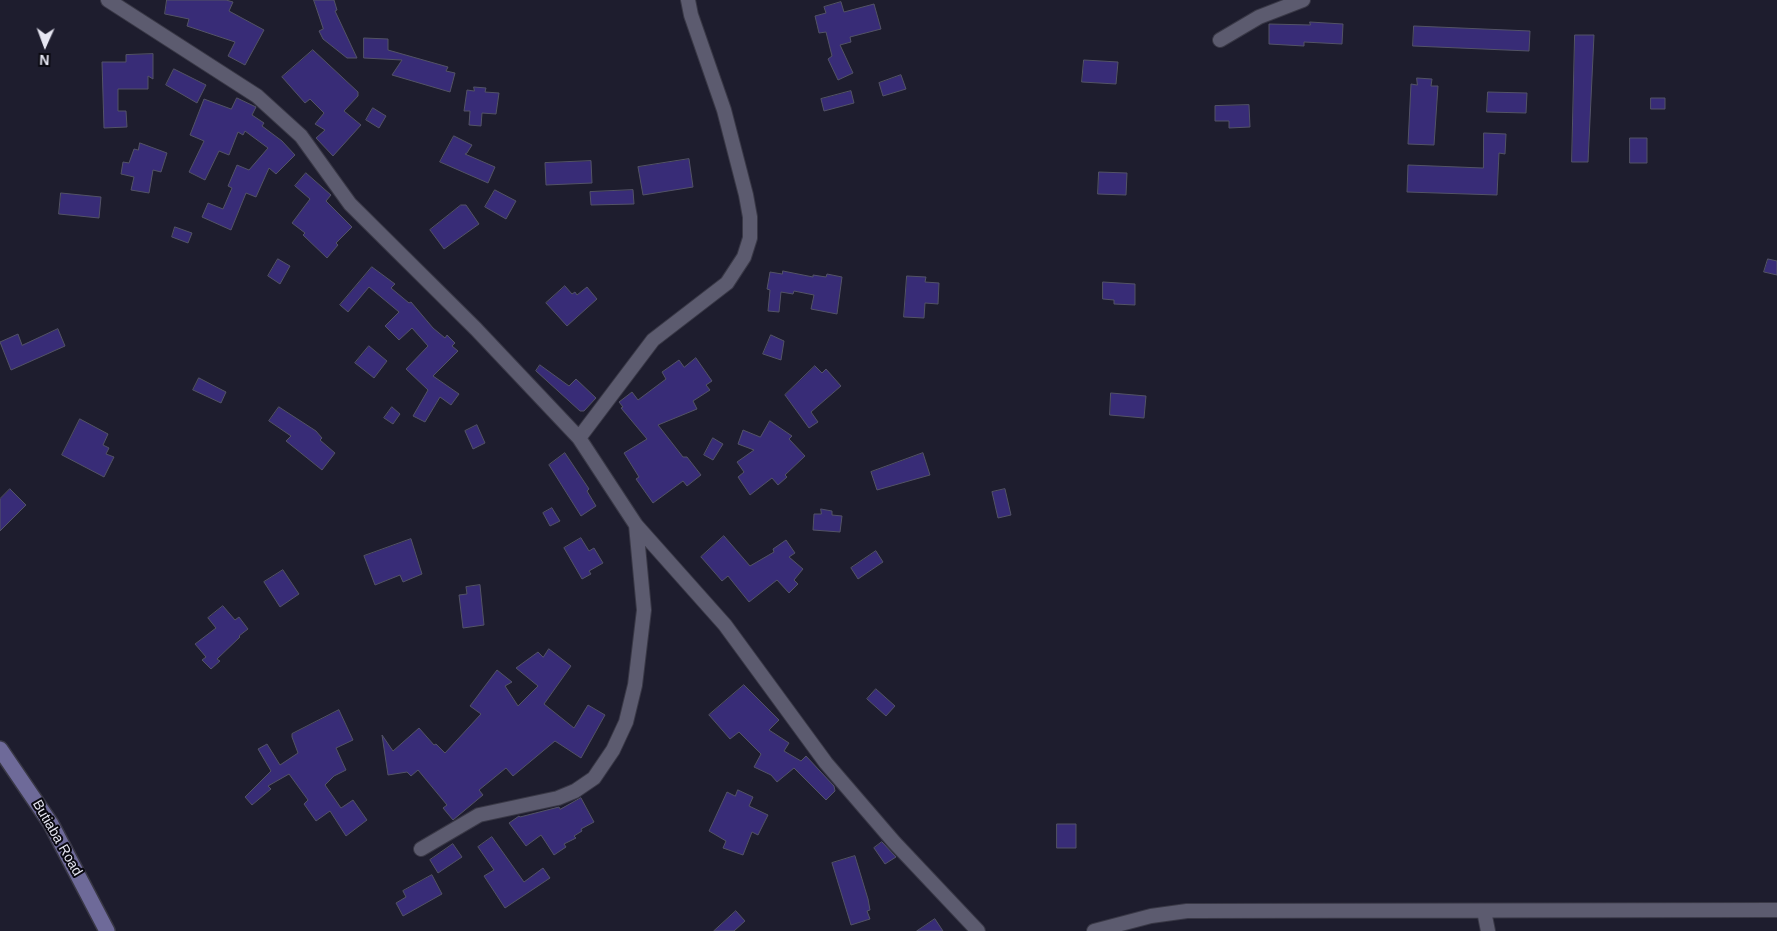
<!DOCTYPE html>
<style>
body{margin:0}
#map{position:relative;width:1777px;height:931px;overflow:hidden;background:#1e1d2e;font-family:Helvetica,sans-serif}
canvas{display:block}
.north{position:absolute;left:20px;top:20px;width:50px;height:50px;-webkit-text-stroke:4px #090810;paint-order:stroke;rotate:182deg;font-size:14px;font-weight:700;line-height:20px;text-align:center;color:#e6e6f2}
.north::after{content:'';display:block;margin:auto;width:18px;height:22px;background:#e6e6f2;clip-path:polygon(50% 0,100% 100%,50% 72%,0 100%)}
</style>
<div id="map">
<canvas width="1777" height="931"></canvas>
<div class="north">N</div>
</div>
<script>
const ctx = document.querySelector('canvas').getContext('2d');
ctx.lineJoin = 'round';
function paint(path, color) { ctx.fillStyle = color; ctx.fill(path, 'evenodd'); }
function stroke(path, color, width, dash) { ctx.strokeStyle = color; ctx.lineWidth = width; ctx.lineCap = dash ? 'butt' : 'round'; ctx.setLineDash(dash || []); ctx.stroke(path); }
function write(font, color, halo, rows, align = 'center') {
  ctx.font = font + ' Helvetica,sans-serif'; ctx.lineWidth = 4; ctx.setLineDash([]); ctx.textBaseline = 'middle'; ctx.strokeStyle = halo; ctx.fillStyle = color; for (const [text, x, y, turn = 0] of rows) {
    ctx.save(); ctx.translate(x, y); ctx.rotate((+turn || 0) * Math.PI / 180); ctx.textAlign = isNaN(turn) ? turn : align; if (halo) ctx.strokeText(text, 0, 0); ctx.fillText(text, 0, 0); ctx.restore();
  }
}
const building = new Path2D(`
 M 167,0 L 226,0 L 233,2 L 229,11 L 264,30 L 245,65 L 228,56 L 235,42 L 187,26 L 189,19 L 165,14 Z
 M 314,0 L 334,0 L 337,10 L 335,11 L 357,58 L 347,58 L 323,39 L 319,31 L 323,29 Z
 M 841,2 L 844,12 L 874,4 L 881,29 L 850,37 L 851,42 L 840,45 L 853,73 L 838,80 L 828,59 L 832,56 L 826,32 L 819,33 L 815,16 L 826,13 L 824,7 Z
 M 1310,22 L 1343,24 L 1342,44 L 1304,42 L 1304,46 L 1269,44 L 1269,24 L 1310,25 Z
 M 1414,26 L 1530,31 L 1529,51 L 1413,46 Z
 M 1575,35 L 1594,35 L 1588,162 L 1572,162 Z
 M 364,38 L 388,39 L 388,50 L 448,67 L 446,71 L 455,73 L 450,92 L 392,75 L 402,60 L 364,58 Z
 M 313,50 L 358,92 L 358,96 L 344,111 L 361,125 L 333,156 L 316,138 L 325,130 L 315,124 L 324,113 L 310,99 L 305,103 L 282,77 Z
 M 153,54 L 153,79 L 148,76 L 148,89 L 118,89 L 118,111 L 126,111 L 127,127 L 104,128 L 102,62 L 126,62 L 126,55 Z
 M 1084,60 L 1118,62 L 1116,84 L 1082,82 Z
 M 174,69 L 206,85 L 197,103 L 166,85 Z
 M 901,75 L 906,89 L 883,96 L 879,83 Z
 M 1417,78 L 1432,79 L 1431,86 L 1438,86 L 1434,145 L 1408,144 L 1411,84 L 1417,85 Z
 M 474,87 L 486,88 L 485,92 L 499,93 L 496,114 L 482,113 L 481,126 L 469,125 L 470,111 L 464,111 L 467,90 L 474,91 Z
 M 851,91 L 854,103 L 824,111 L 821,99 Z
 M 1488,92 L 1527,93 L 1526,113 L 1487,112 Z
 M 237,98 L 256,107 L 252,115 L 264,123 L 262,126 L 282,141 L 295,155 L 276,174 L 269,168 L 256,197 L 246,193 L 231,230 L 202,217 L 208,203 L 223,209 L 232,188 L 228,186 L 237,165 L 249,170 L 268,148 L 245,131 L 243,135 L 238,132 L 229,155 L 219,151 L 205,180 L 189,172 L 204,141 L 190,135 L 204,99 L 231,109 Z
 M 1651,98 L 1665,98 L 1665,109 L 1651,109 Z
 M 1249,105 L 1250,127 L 1229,128 L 1229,121 L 1215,121 L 1215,106 Z
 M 373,108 L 386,116 L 379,128 L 366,120 Z
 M 1484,133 L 1506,134 L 1505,154 L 1499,153 L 1497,195 L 1407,192 L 1408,165 L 1483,168 Z
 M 454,136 L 472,145 L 467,153 L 465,154 L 495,167 L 488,183 L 440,162 Z
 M 1630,138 L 1647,138 L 1647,163 L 1630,163 Z
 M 140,143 L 167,153 L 161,172 L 153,170 L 149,193 L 131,190 L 134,177 L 121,174 L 123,162 L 129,163 L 134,149 L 138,150 Z
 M 689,159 L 693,187 L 643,195 L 638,167 Z
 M 591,161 L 592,183 L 546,185 L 545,163 Z
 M 1099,172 L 1127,173 L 1126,195 L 1098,194 Z
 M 306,173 L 331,195 L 326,201 L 352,227 L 336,243 L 338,245 L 327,258 L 303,235 L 305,233 L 292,223 L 310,199 L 295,186 Z
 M 495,190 L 516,201 L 506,219 L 485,207 Z
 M 633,190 L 634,204 L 591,205 L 590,192 Z
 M 61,193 L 101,197 L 99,218 L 59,214 Z
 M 461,205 L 466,205 L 479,224 L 444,249 L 430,230 Z
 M 175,227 L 192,233 L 188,243 L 172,237 Z
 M 278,259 L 290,266 L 280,284 L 268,276 Z
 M 1768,259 L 1777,261 L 1777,275 L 1764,272 Z
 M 372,267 L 395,284 L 391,288 L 409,303 L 411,302 L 433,328 L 445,338 L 447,335 L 455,343 L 452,346 L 458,351 L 433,376 L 459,394 L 451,405 L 440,397 L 425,422 L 413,416 L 428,390 L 406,369 L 428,346 L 412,328 L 399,340 L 385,326 L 399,312 L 369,287 L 348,312 L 340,305 Z
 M 783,271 L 813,277 L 813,275 L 826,277 L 827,274 L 842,277 L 837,314 L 811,309 L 814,295 L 794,291 L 793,294 L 781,292 L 779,312 L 768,311 L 770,290 L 767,289 L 770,272 L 782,274 Z
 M 907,276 L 926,277 L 925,282 L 939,283 L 938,304 L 925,303 L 924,318 L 904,317 Z
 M 1103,282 L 1135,284 L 1135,305 L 1114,304 L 1114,300 L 1103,299 Z
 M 565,286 L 572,294 L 575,292 L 577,295 L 587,287 L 597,299 L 567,326 L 546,303 Z
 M 58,329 L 65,346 L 11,370 L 0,342 L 18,334 L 22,345 Z
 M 771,335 L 784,341 L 781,360 L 763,354 Z
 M 369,346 L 387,361 L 374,378 L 355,363 Z
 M 696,358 L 712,381 L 706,385 L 710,390 L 693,401 L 697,409 L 658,425 L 683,457 L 687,457 L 701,475 L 687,486 L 683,481 L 653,503 L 636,479 L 639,477 L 624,453 L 647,439 L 621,408 L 623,407 L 619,402 L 632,392 L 638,400 L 666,379 L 662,372 L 679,360 L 684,367 Z
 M 540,365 L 569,386 L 576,379 L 596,398 L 584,411 L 580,411 L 536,371 Z
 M 815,366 L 822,373 L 826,369 L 841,386 L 811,412 L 818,422 L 809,428 L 785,395 Z
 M 199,378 L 226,392 L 221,403 L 193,390 Z
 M 1111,393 L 1146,396 L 1144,418 L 1110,415 Z
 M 279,407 L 316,431 L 322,438 L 320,440 L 335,453 L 322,470 L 286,441 L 291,436 L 269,421 Z
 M 392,407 L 400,414 L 393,424 L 384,418 Z
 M 80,419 L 108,434 L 103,445 L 109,448 L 106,454 L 114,457 L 104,477 L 62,455 Z
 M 770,421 L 792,436 L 789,439 L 805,456 L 785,475 L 787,477 L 778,485 L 772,478 L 750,495 L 738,477 L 744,472 L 737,462 L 754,450 L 738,444 L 743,430 L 760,437 Z
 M 477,425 L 485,443 L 473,449 L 465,431 Z
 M 713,438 L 723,444 L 713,460 L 704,455 Z
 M 565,453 L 589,489 L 587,491 L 596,506 L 581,516 L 549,465 Z
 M 923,453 L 930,475 L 877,490 L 871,472 Z
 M 10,489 L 26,505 L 0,531 L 0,499 Z
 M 1005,489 L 1011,515 L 998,518 L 992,492 Z
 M 552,508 L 560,521 L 550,526 L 543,513 Z
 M 821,509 L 832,511 L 832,515 L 842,516 L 840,532 L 813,530 L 814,514 L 821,514 Z
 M 724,536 L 750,566 L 774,552 L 773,549 L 786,540 L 795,553 L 789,557 L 803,569 L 794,580 L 798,584 L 789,593 L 777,580 L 749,602 L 728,576 L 722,581 L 701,557 Z
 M 581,538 L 589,551 L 594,548 L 603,563 L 589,571 L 591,574 L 582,579 L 564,548 Z
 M 411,539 L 422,574 L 403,582 L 400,575 L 375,585 L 364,556 Z
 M 876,551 L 883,562 L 858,579 L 851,568 Z
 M 283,570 L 299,594 L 280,607 L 264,582 Z
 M 480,585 L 484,625 L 463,628 L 459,595 L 467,594 L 466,587 Z
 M 223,606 L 235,620 L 239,617 L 248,629 L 239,636 L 240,637 L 217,659 L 220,661 L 211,669 L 202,660 L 206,657 L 195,644 L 216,628 L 208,618 Z
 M 549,649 L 571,666 L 544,704 L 574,728 L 588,705 L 605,715 L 581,758 L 555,741 L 513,776 L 506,768 L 479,790 L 483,795 L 453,820 L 443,808 L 447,805 L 418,770 L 411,776 L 407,772 L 388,775 L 382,735 L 393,751 L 419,728 L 434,745 L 436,744 L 445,753 L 481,714 L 470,706 L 497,670 L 512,682 L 505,686 L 518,706 L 538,686 L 516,668 L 538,652 L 543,657 Z
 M 744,685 L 779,720 L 769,730 L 789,743 L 784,751 L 801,761 L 806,756 L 834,786 L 835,791 L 826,800 L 794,768 L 777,782 L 771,775 L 754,767 L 761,754 L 739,732 L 730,739 L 709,715 Z
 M 876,689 L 895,706 L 886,716 L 867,699 Z
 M 339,710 L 353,740 L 336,748 L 346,770 L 334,776 L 325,785 L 341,808 L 353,800 L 367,820 L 346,836 L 330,811 L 316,821 L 304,804 L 308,800 L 289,774 L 268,786 L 271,789 L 252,805 L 245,797 L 271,771 L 258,749 L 267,744 L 280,765 L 298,753 L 292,737 L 292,734 Z
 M 738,790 L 753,797 L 749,806 L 768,815 L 758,835 L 752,832 L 743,855 L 723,848 L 726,841 L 709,831 L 727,792 L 735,796 Z
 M 581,798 L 594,822 L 581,829 L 582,831 L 574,836 L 576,838 L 564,844 L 566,847 L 554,855 L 541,835 L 526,846 L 509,823 L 519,816 L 520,817 L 559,807 L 560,809 Z
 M 1057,824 L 1076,824 L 1076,848 L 1057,848 Z
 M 492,837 L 524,882 L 543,868 L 550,878 L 505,908 L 484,876 L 494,870 L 478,847 Z
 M 882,842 L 896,857 L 885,864 L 874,848 Z
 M 453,844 L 462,857 L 438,873 L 430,860 Z
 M 855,856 L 868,899 L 870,910 L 867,911 L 870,919 L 851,925 L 832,863 Z
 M 432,875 L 442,894 L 403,916 L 396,903 L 406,897 L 403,891 Z
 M 736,911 L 745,921 L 734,931 L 714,931 Z
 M 935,919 L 943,931 L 917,931 Z`);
const street = new Path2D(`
 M 108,0 L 257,96 L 301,136 L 350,204 L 476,329 L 579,438 L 636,525 L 725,625 L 826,763 L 894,842 L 978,931
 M 1220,40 L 1259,17 L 1303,0
 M 579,438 L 653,340 L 727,283 L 744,257 L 750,238 L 750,217 L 746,195 L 724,110 L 691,15 L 688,0
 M 421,849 L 479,815 L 558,798 L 575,791 L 594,778 L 613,750 L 626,722 L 635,685 L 644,610 L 636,525
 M 1484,911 L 1488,931
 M 1094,931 L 1151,916 L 1187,911 L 1777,910`);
const secondary = new Path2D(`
 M 0,749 L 51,824 L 107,931`);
const streetNames = [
 ["Butiaba Road",57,838,60]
];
paint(building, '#382c77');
stroke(building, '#535366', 1);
stroke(street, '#393846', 16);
stroke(secondary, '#393846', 18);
stroke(street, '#5c5b6f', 14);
stroke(secondary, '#6e6a99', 15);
write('14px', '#e6e6f2', '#090810', streetNames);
</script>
